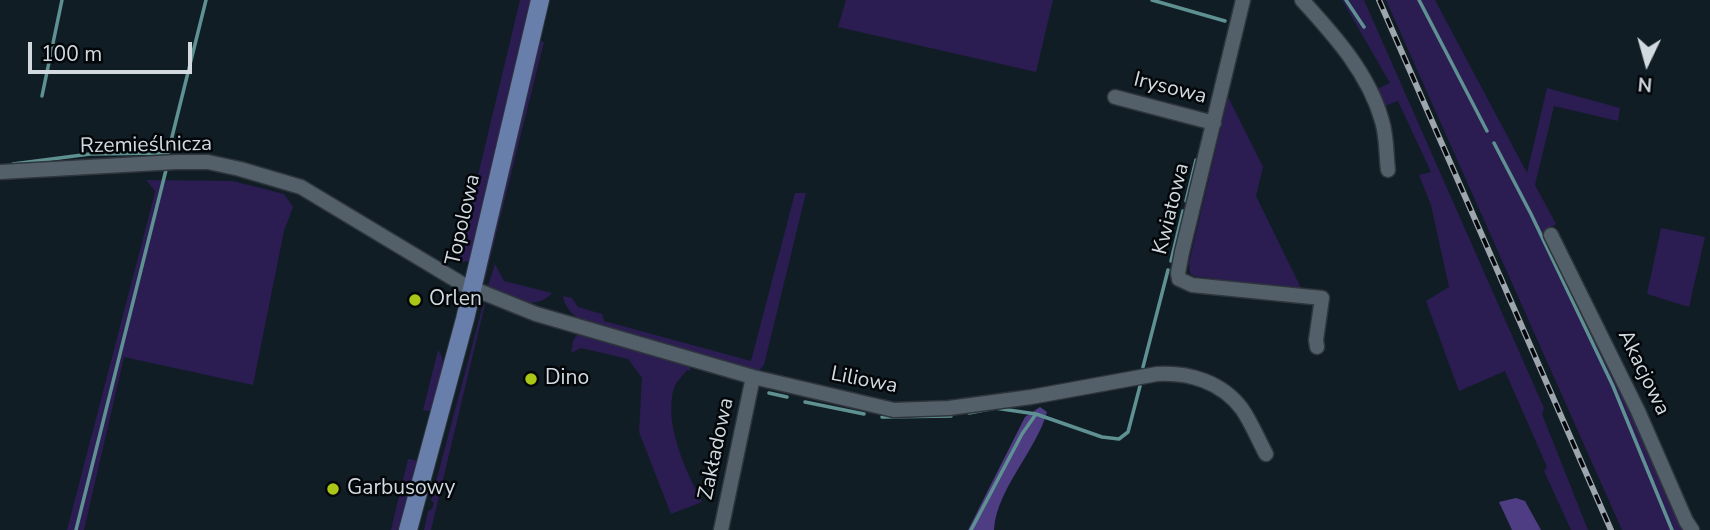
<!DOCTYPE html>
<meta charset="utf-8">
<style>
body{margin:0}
#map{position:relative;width:1710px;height:530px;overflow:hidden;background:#111d25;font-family:"Nunito Sans",sans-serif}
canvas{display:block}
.north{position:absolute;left:1612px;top:28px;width:70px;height:70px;-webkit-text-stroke:5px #03070a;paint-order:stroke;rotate:185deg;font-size:19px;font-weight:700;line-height:28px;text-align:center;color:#d2dae0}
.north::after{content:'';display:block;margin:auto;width:24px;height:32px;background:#d2dae0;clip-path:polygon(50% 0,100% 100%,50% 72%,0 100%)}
.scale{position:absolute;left:28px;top:42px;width:164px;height:32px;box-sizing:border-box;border:4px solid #d2dae0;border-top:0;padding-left:9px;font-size:21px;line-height:24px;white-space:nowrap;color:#d2dae0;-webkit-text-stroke:5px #03070a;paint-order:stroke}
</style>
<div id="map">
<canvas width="1710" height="530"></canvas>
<div class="north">N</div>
<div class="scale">100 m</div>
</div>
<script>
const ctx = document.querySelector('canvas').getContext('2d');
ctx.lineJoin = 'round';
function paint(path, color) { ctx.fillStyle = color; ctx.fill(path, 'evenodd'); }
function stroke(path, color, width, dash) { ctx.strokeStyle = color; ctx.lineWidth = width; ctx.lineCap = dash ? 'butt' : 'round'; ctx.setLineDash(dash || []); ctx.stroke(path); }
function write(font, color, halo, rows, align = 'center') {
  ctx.font = font + ' "Nunito Sans",sans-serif'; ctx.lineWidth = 5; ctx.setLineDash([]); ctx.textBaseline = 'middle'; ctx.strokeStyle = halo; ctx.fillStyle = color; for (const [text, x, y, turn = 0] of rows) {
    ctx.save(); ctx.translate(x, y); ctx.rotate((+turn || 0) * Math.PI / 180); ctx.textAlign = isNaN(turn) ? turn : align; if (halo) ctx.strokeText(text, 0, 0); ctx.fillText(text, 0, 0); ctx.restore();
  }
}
const green = new Path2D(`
 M 520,0 L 534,0 L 469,261 L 457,263 Z
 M 846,0 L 1053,0 L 1036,72 L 838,27 Z
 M 1342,0 L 1364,0 L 1544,408 L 1542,414 L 1588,530 L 1571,530 L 1544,471 L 1547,467 L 1505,371 L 1459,391 L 1426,301 L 1449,287 L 1431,205 L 1419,175 L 1431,172 L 1398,101 L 1382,107 L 1375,90 L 1390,83 Z
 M 1386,0 L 1435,0 L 1527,173 L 1547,88 L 1620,108 L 1618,121 L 1554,106 L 1535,185 L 1556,224 L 1546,230 L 1685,530 L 1622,530 Z
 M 538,40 L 544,42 L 484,283 L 482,278 Z
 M 1228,97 L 1263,167 L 1256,196 L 1302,290 L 1194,276 L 1190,273 L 1189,263 Z
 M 146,180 L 233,181 L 284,194 L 293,207 L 284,231 L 253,385 L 124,357 L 84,530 L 67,530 L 153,200 L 155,191 Z
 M 795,193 L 806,193 L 764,365 L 758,372 L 582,321 C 572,314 565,308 563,296 L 572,298 L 578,307 L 602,314 L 604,321 L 751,361 Z
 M 1661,228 L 1705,237 L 1689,307 L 1647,294 Z
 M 495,264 L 504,281 L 552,293 C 534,313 509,297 487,289 Z
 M 485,304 L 431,530 L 424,530 L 428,511 L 432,509 L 434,503 L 431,500 L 483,305 Z
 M 579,331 L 688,363 L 691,371 L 687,370 C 683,375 676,382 674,388 C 663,422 686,472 702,502 L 671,514 L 639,432 L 642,378 L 628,359 L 581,348 L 571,353 L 573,341 Z
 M 438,350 C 450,363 438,398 429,411 L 423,410 Z
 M 408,459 L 420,461 L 402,530 L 391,530 Z`);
const forest = new Path2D(`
 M 1040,407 L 1047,412 C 1036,451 996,490 994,530 L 968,530 L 1025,417 Z
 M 1516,498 L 1525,501 L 1541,530 L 1512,530 L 1499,502 Z`);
const stream = new Path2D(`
 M 1152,0 L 1225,21
 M 1346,0 L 1364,27
 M 1419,0 L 1487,131
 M 42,96 L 62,0
 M 1494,143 L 1531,214 L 1613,386 L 1672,530
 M 13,164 L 90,154 L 168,153 L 206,0
 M 1186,201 L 1196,160
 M 1171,261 L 1183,211
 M 1143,367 L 1168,270
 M 769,393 L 787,397
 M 805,402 L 864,414
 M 969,413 L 995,408 L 1036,414
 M 882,417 L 951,416
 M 76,530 L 166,170
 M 971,530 L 1022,434 L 1036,414 L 1102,437 L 1119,439 L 1128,432 L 1140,386`);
const minor = new Path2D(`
 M 1243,0 L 1182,252 L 1178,273 L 1179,279 L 1192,285 L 1322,298 L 1316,340 L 1317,347
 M 1302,0 C 1335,36 1369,74 1382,121 C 1387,137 1386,154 1388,170
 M 1115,97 L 1214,123
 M 0,172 L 176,162 L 208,162 L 240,169 L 301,187 L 464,285 L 536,314 L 753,377 L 894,410 L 949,408 L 1031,397 L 1157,374 C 1189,372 1222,382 1242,409 C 1251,422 1258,439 1266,454
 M 1551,235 L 1638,411 L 1686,521 L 1692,530
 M 721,530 L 753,377`);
const major = new Path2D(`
 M 408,530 L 465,319 L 540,0`);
const rail = new Path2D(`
 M 1379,0 L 1611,530`);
const markers = [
 [415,300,7,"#aac718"],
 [531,379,7,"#aac718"],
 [333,489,7,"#aac718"]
];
const streetNames = [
 ["Irysowa",1170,89,14],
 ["Rzemieślnicza",146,146,-1],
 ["Kwiatowa",1172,209,-76],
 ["Topolowa",464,220,-77],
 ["Akacjowa",1643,373,64],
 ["Liliowa",864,381,11],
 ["Zakładowa",717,449,-78]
];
const poiNames = [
 ["Orlen",429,300],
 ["Dino",545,379],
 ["Garbusowy",347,489]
];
paint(green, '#2b1c52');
paint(forest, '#4e3d83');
stroke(stream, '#5f9192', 3.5);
stroke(minor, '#2f353c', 17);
stroke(major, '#2f353c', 20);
stroke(minor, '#53606a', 14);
stroke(major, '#697fab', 18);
stroke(rail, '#9da6ad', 6);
stroke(rail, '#03070a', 3.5, [10]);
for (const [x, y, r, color] of markers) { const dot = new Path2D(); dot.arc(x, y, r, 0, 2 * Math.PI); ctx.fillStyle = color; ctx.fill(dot); stroke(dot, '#03070a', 2.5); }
write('21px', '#d2dae0', '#03070a', streetNames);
write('21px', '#d2dae0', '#03070a', poiNames, 'left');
</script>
